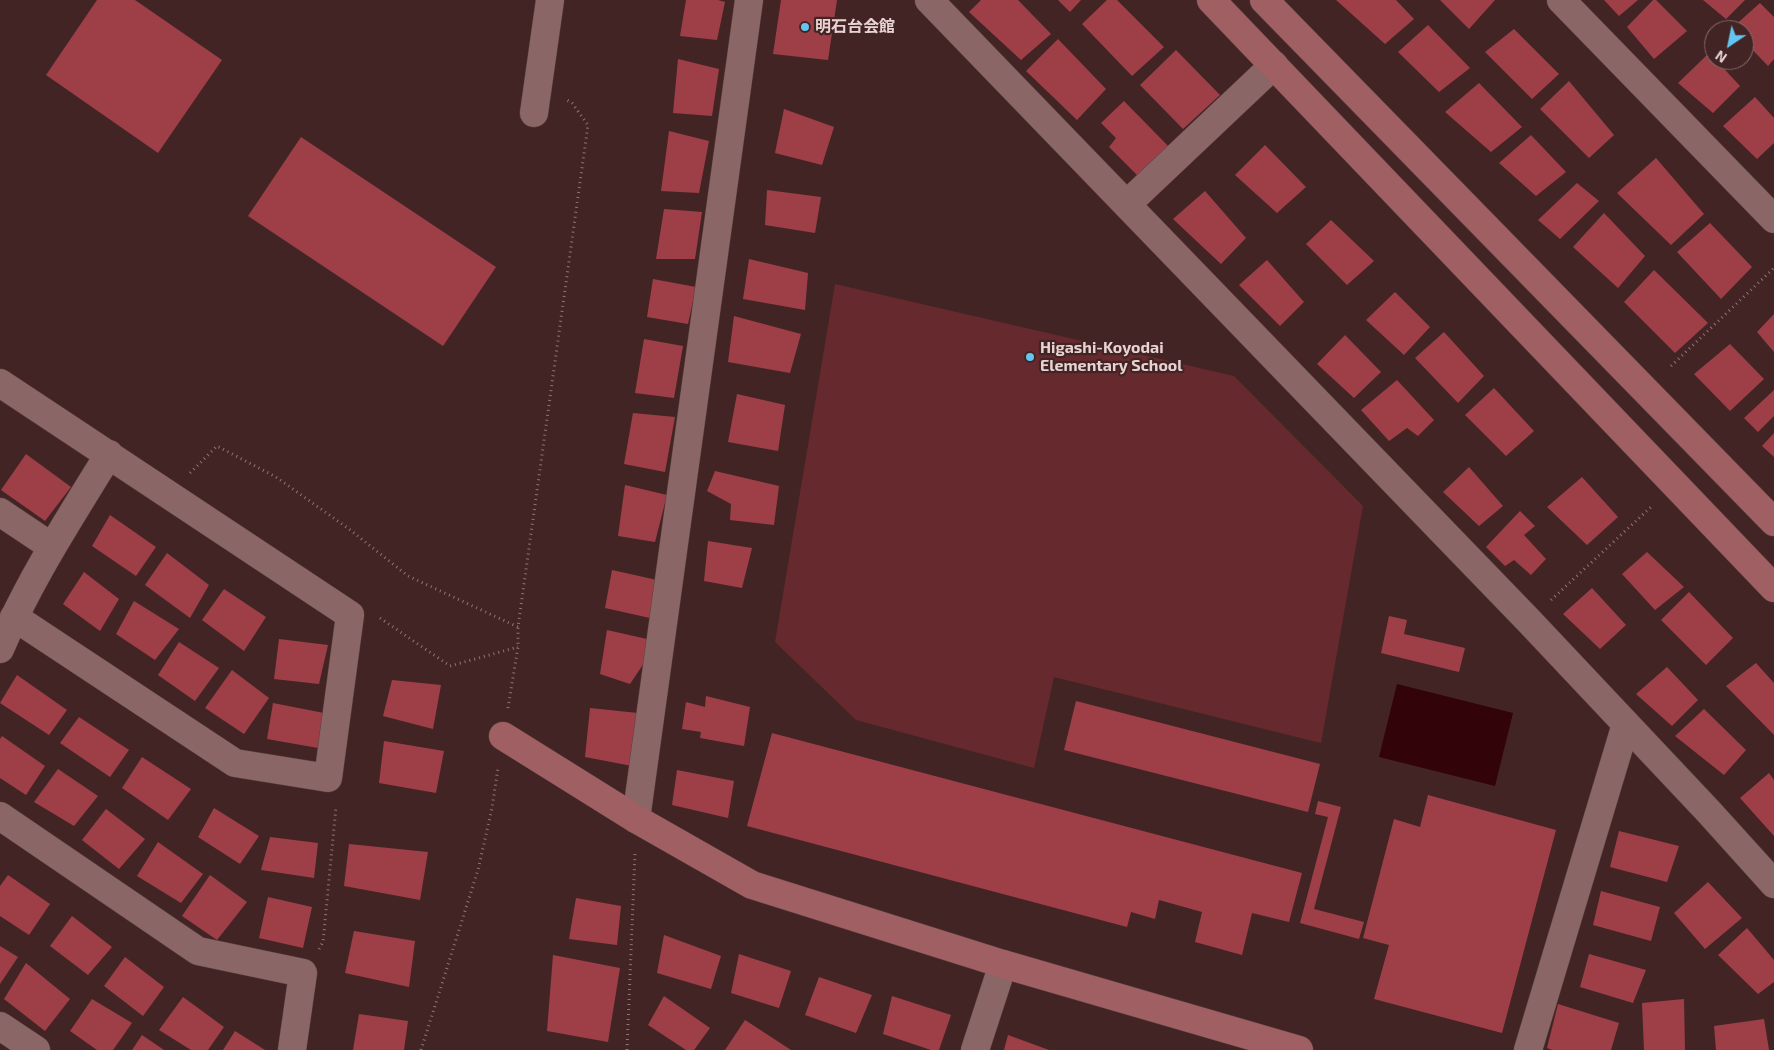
<!DOCTYPE html>
<meta charset="utf-8">
<style>
body{margin:0}
#map{position:relative;width:1774px;height:1050px;overflow:hidden;background:#432425;font-family:"Exo 2",sans-serif}
canvas{display:block}
.north{position:absolute;left:1704px;top:20px;width:50px;height:50px;box-sizing:border-box;background:#432425;border:1px solid #856a6b;border-radius:50%;rotate:214deg;font-size:14px;font-weight:700;line-height:20px;text-align:center;color:#e8d3d3}
.north::after{content:'';display:block;margin:auto;width:18px;height:22px;background:#64c5ee;clip-path:polygon(50% 0,100% 100%,50% 72%,0 100%)}
</style>
<div id="map">
<canvas width="1774" height="1050"></canvas>
<div class="north">N</div>
</div>
<script>
const ctx = document.querySelector('canvas').getContext('2d');
ctx.lineJoin = 'round';
function paint(path, color) { ctx.fillStyle = color; ctx.fill(path, 'evenodd'); }
function stroke(path, color, width, dash) { ctx.strokeStyle = color; ctx.lineWidth = width; ctx.lineCap = dash ? 'butt' : 'round'; ctx.setLineDash(dash || []); ctx.stroke(path); }
function write(font, color, halo, rows, align = 'center') {
  ctx.font = font + ' "Exo 2","Noto Sans JP",sans-serif'; ctx.lineWidth = 4.5; ctx.setLineDash([]); ctx.textBaseline = 'middle'; ctx.strokeStyle = halo; ctx.fillStyle = color; for (const [text, x, y, turn = 0] of rows) {
    ctx.save(); ctx.translate(x, y); ctx.rotate((+turn || 0) * Math.PI / 180); ctx.textAlign = isNaN(turn) ? turn : align; if (halo) ctx.strokeText(text, 0, 0); ctx.fillText(text, 0, 0); ctx.restore();
  }
}
const green = new Path2D(`
 M 835,284 L 1234,376 L 1363,506 L 1321,743 L 1054,677 L 1034,768 L 856,720 L 775,642 Z`);
const water = new Path2D(`
 M 1397,684 L 1513,713 L 1495,786 L 1379,757 Z`);
const building = new Path2D(`
 M 97,0 L 135,0 L 222,60 L 158,153 L 46,75 Z
 M 686,0 L 718,0 L 725,2 L 717,40 L 680,36 Z
 M 781,0 L 837,0 L 828,60 L 773,54 Z
 M 981,0 L 1018,0 L 1051,34 L 1021,60 L 969,12 Z
 M 1058,0 L 1081,0 L 1070,12 Z
 M 1107,0 L 1117,0 L 1164,47 L 1132,76 L 1082,24 Z
 M 1336,0 L 1396,0 L 1414,19 L 1385,44 Z
 M 1440,0 L 1495,0 L 1469,29 Z
 M 1604,0 L 1638,0 L 1619,16 Z
 M 1653,0 L 1656,0 L 1687,31 L 1654,59 L 1627,27 Z
 M 1703,0 L 1745,0 L 1726,19 Z
 M 1760,3 L 1774,17 L 1774,59 L 1768,66 L 1744,41 L 1744,30 L 1734,30 L 1732,28 Z
 M 1428,25 L 1470,68 L 1439,92 L 1398,52 Z
 M 1514,29 L 1559,74 L 1532,99 L 1485,52 Z
 M 1058,39 L 1106,89 L 1077,120 L 1026,71 Z
 M 1176,50 L 1220,95 L 1183,129 L 1140,85 Z
 M 1709,53 L 1714,60 L 1716,60 L 1740,86 L 1713,113 L 1678,83 Z
 M 678,59 L 719,69 L 712,116 L 673,113 Z
 M 1569,81 L 1614,135 L 1589,158 L 1540,109 Z
 M 1479,83 L 1522,127 L 1491,152 L 1445,112 Z
 M 1755,97 L 1774,118 L 1774,143 L 1757,159 L 1723,126 Z
 M 1124,101 L 1173,151 L 1141,179 L 1109,147 L 1116,138 L 1101,123 Z
 M 784,109 L 834,127 L 822,165 L 775,153 Z
 M 669,131 L 709,141 L 699,193 L 661,191 Z
 M 1531,135 L 1566,172 L 1536,196 L 1499,163 Z
 M 301,137 L 496,267 L 443,346 L 248,216 Z
 M 1265,145 L 1306,187 L 1277,213 L 1235,175 Z
 M 1656,158 L 1704,214 L 1671,245 L 1617,193 Z
 M 1577,183 L 1599,201 L 1560,239 L 1538,220 Z
 M 767,190 L 821,197 L 815,233 L 765,225 Z
 M 1205,191 L 1246,238 L 1221,264 L 1173,219 Z
 M 664,209 L 702,212 L 695,259 L 656,259 Z
 M 1604,213 L 1645,256 L 1618,288 L 1573,247 Z
 M 1331,220 L 1374,261 L 1347,285 L 1306,244 Z
 M 1710,223 L 1752,267 L 1721,299 L 1677,252 Z
 M 749,259 L 808,273 L 805,310 L 743,299 Z
 M 1267,260 L 1304,302 L 1280,326 L 1239,285 Z
 M 1654,270 L 1708,323 L 1675,353 L 1624,302 Z
 M 653,279 L 696,287 L 688,324 L 647,317 Z
 M 1395,292 L 1430,327 L 1404,355 L 1366,320 Z
 M 1774,314 L 1774,352 L 1757,332 Z
 M 734,316 L 801,334 L 790,373 L 728,362 Z
 M 1444,332 L 1484,376 L 1458,403 L 1415,358 Z
 M 1345,335 L 1381,372 L 1354,398 L 1317,364 Z
 M 644,339 L 683,346 L 674,398 L 635,393 Z
 M 1730,344 L 1764,379 L 1730,411 L 1694,374 Z
 M 1397,380 L 1434,420 L 1418,436 L 1407,428 L 1389,441 L 1361,410 Z
 M 1494,388 L 1534,431 L 1506,456 L 1465,415 Z
 M 1774,390 L 1774,416 L 1758,432 L 1744,418 Z
 M 737,394 L 785,405 L 778,451 L 728,442 Z
 M 633,413 L 675,417 L 665,472 L 624,464 Z
 M 1774,433 L 1774,457 L 1762,446 Z
 M 26,454 L 71,487 L 45,521 L 1,490 Z
 M 1469,467 L 1503,506 L 1479,526 L 1443,492 Z
 M 715,471 L 779,486 L 774,525 L 730,520 L 731,504 L 707,491 Z
 M 1582,477 L 1618,517 L 1587,545 L 1547,507 Z
 M 625,485 L 667,495 L 655,542 L 618,536 Z
 M 1520,511 L 1535,526 L 1524,535 L 1546,559 L 1531,575 L 1514,560 L 1505,566 L 1486,547 Z
 M 110,515 L 156,547 L 136,576 L 92,546 Z
 M 708,541 L 752,548 L 742,588 L 704,581 Z
 M 1647,552 L 1684,587 L 1655,610 L 1622,574 Z
 M 167,553 L 209,585 L 190,618 L 145,585 Z
 M 612,570 L 657,580 L 650,618 L 605,608 Z
 M 84,572 L 119,599 L 100,631 L 63,604 Z
 M 1592,588 L 1626,625 L 1600,649 L 1563,614 Z
 M 224,589 L 266,617 L 244,651 L 202,620 Z
 M 1689,592 L 1733,638 L 1706,665 L 1661,620 Z
 M 134,601 L 179,629 L 155,660 L 116,634 Z
 M 1389,616 L 1407,620 L 1404,634 L 1465,648 L 1459,672 L 1381,653 Z
 M 607,630 L 647,639 L 644,663 L 630,684 L 600,674 Z
 M 279,639 L 328,645 L 319,684 L 274,679 Z
 M 179,642 L 219,668 L 195,701 L 158,675 Z
 M 1756,663 L 1774,683 L 1774,735 L 1726,686 Z
 M 1667,667 L 1698,700 L 1672,726 L 1636,694 Z
 M 232,670 L 269,698 L 244,734 L 205,708 Z
 M 17,675 L 67,710 L 49,735 L 0,703 Z
 M 392,680 L 441,685 L 433,729 L 383,716 Z
 M 706,696 L 750,707 L 744,746 L 700,738 L 701,732 L 682,729 L 686,702 L 705,707 Z
 M 1076,701 L 1320,764 L 1308,812 L 1064,750 Z
 M 273,703 L 324,713 L 318,748 L 267,739 Z
 M 590,708 L 638,713 L 632,766 L 585,757 Z
 M 1704,709 L 1746,750 L 1724,775 L 1675,736 Z
 M 79,717 L 129,750 L 110,777 L 60,743 Z
 M 772,733 L 1302,873 L 1289,922 L 1252,913 L 1242,955 L 1195,942 L 1202,912 L 1159,900 L 1155,919 L 1131,912 L 1127,927 L 747,826 Z
 M 2,736 L 45,766 L 26,795 L 0,778 L 0,739 Z
 M 384,741 L 444,751 L 436,793 L 379,783 Z
 M 142,757 L 191,789 L 168,820 L 122,788 Z
 M 58,769 L 98,796 L 74,826 L 34,802 Z
 M 677,770 L 734,781 L 728,818 L 672,805 Z
 M 1769,773 L 1774,780 L 1774,836 L 1740,798 Z
 M 1428,795 L 1556,830 L 1502,1033 L 1374,999 L 1389,945 L 1363,938 L 1394,819 L 1420,827 Z
 M 1318,801 L 1341,807 L 1314,909 L 1364,922 L 1359,939 L 1300,923 L 1328,817 L 1315,814 Z
 M 214,808 L 259,836 L 240,864 L 198,837 Z
 M 106,809 L 145,839 L 119,869 L 82,840 Z
 M 1619,831 L 1679,846 L 1667,882 L 1610,867 Z
 M 270,837 L 318,843 L 314,878 L 261,870 Z
 M 158,842 L 203,874 L 181,903 L 137,876 Z
 M 349,844 L 428,852 L 420,900 L 344,886 Z
 M 8,875 L 50,904 L 29,935 L 0,916 L 0,886 Z
 M 210,875 L 247,902 L 217,940 L 182,916 Z
 M 1708,882 L 1742,918 L 1705,949 L 1674,913 Z
 M 1601,891 L 1660,907 L 1651,941 L 1593,925 Z
 M 268,897 L 312,907 L 303,948 L 259,938 Z
 M 576,898 L 621,906 L 617,945 L 569,939 Z
 M 72,916 L 112,947 L 88,975 L 50,946 Z
 M 1747,928 L 1774,960 L 1774,982 L 1758,994 L 1718,955 Z
 M 354,931 L 415,941 L 409,987 L 345,973 Z
 M 664,935 L 721,956 L 711,989 L 657,973 Z
 M 0,946 L 18,957 L 0,984 Z
 M 739,954 L 791,971 L 779,1008 L 731,993 Z
 M 1589,954 L 1646,970 L 1633,1003 L 1580,987 Z
 M 553,955 L 620,968 L 608,1042 L 547,1031 Z
 M 125,957 L 164,987 L 143,1016 L 104,986 Z
 M 26,963 L 70,999 L 45,1031 L 4,999 Z
 M 819,977 L 872,995 L 856,1033 L 805,1015 Z
 M 664,996 L 710,1028 L 694,1050 L 686,1050 L 648,1025 Z
 M 892,996 L 951,1015 L 939,1050 L 931,1050 L 883,1034 Z
 M 183,997 L 224,1027 L 208,1050 L 191,1050 L 159,1030 Z
 M 92,999 L 132,1023 L 113,1050 L 97,1050 L 70,1031 Z
 M 1684,999 L 1685,1050 L 1644,1050 L 1642,1003 Z
 M 1558,1004 L 1619,1023 L 1611,1050 L 1552,1050 L 1547,1048 Z
 M 359,1014 L 408,1021 L 404,1050 L 353,1050 Z
 M 1764,1019 L 1769,1050 L 1716,1050 L 1714,1026 Z
 M 745,1020 L 791,1050 L 725,1050 Z
 M 235,1031 L 265,1050 L 223,1050 Z
 M 142,1035 L 164,1050 L 132,1050 Z
 M 1008,1035 L 1049,1050 L 1004,1050 Z`);
const path = new Path2D(`
 M 1671,366 L 1774,268
 M 190,473 L 217,446 L 276,477 L 349,529 L 408,576 L 518,627
 M 1551,600 L 1651,507
 M 380,618 L 450,666 L 518,647
 M 508,708 L 518,647 L 518,627 L 588,125 L 572,103 L 567,100
 M 319,949 L 323,942 L 336,807
 M 421,1050 L 478,870 L 492,808 L 498,768
 M 627,1050 L 635,853`);
const street = new Path2D(`
 M 929,0 L 1529,621 L 1709,812 L 1774,884
 M 1561,0 L 1774,219
 M 534,113 L 550,0
 M 1127,204 L 1274,65
 M 0,383 L 350,615 L 328,778 L 235,763 L 14,617
 M 0,512 L 52,547
 M 0,649 C 29,580 70,518 109,454
 M 0,816 L 198,951 L 303,973 L 292,1050
 M 636,819 L 749,0
 M 0,1026 L 36,1050
 M 975,1050 L 1003,964
 M 1528,1050 L 1626,724`);
const secondary = new Path2D(`
 M 1211,0 L 1774,588
 M 1264,0 L 1774,522
 M 503,736 L 636,819 L 752,885 L 1003,964 L 1299,1050`);
const markers = [
 [805,27,5,"#64c5ee"],
 [1030,357,5,"#64c5ee"]
];
const poiNames = [
 ["明石台会館",815,27],
 ["Higashi-Koyodai",1040,348],
 ["Elementary School",1040,366]
];
paint(green, '#66292e');
paint(water, '#33030a');
paint(building, '#9e3f47');
stroke(street, '#5a4041', 29);
stroke(secondary, '#5a4041', 29);
stroke(path, '#907576', 3, [1, 4]);
stroke(street, '#8a6666', 28);
stroke(secondary, '#a05f63', 28);
for (const [x, y, r, color] of markers) { const dot = new Path2D(); dot.arc(x, y, r, 0, 2 * Math.PI); ctx.fillStyle = color; ctx.fill(dot); stroke(dot, '#432425', 2); }
write('bold 16px', '#e8d3d3', '#432425', poiNames, 'left');
</script>
